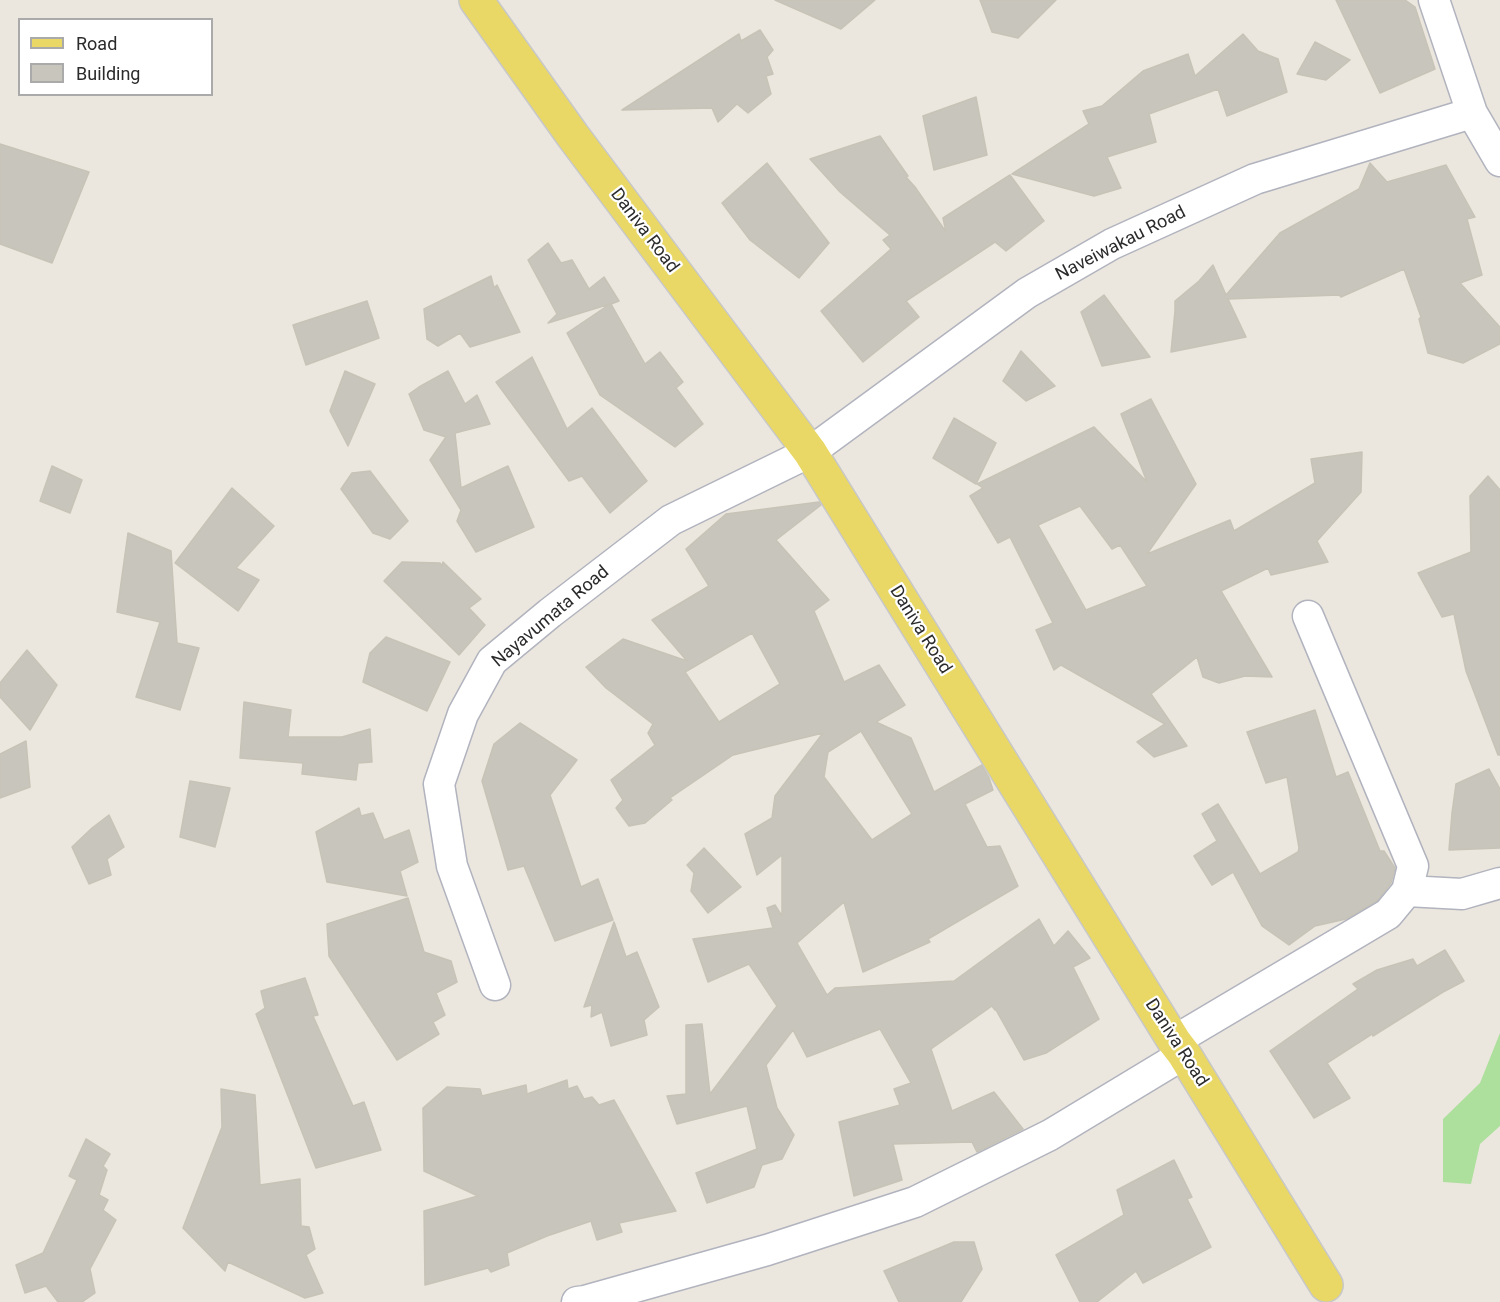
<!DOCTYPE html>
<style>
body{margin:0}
#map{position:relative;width:1500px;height:1302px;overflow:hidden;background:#ece7de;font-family:Roboto,sans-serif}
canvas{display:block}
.legend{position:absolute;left:18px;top:18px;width:195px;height:78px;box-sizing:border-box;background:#fff;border:2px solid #aaa;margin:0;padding:8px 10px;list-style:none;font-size:18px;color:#2b2b2b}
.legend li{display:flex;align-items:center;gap:12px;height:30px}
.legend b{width:30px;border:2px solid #aaa}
</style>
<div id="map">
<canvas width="1500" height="1302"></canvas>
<ul class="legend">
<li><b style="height:8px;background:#e9d866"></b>Road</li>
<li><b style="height:16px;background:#c8c5bc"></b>Building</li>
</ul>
</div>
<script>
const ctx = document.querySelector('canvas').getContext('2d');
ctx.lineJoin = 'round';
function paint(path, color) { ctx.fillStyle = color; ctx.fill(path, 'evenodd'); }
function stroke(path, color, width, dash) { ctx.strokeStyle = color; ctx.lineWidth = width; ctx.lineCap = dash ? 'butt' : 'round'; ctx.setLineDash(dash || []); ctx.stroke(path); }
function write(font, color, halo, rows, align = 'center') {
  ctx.font = font + ' Roboto,sans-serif'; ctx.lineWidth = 4.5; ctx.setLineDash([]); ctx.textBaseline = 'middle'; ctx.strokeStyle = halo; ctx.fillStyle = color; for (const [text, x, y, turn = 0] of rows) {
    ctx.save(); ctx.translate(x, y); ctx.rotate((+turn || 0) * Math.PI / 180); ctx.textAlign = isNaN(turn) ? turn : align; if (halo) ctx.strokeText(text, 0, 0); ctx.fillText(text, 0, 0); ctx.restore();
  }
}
const green = new Path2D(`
 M 1500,1033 L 1500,1126 L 1480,1144 L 1471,1184 L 1443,1182 L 1443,1119 L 1480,1083 Z`);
const building = new Path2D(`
 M 775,0 L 875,0 L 841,29 Z
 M 980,0 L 1056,0 L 1018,38 L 992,32 Z
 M 1336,0 L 1405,0 L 1415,7 L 1435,69 L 1380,93 Z
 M 760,30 L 773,50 L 767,57 L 773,74 L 766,76 L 771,94 L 748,113 L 737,104 L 718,122 L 712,108 L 622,110 L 739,34 L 741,41 Z
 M 1243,34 L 1258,51 L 1278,59 L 1287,92 L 1227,116 L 1218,89 L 1149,114 L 1156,142 L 1107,157 L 1121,188 L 1094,196 L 1012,174 L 1089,124 L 1083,111 L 1102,106 L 1143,71 L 1188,54 L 1195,76 Z
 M 1315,42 L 1350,60 L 1326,80 L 1297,74 Z
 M 976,97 L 987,155 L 934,170 L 923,116 Z
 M 880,136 L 908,176 L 906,177 L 915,187 L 946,232 L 943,218 L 1010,175 L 1044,221 L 1006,251 L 995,242 L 906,301 L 919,317 L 863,362 L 821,311 L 891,249 L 883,240 L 890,235 L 840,192 L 810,159 Z
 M 0,144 L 89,172 L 52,263 L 0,244 Z
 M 767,163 L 829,243 L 799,278 L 750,240 L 722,203 Z
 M 1370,163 L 1387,182 L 1446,165 L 1475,217 L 1467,219 L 1482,275 L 1460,283 L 1500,327 L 1500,344 L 1463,363 L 1428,353 L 1419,319 L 1421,317 L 1404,269 L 1341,297 L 1339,295 L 1228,299 L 1246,337 L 1171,352 L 1175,311 L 1175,301 L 1199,281 L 1213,265 L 1226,295 L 1280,233 L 1359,189 Z
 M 548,243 L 561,263 L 572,260 L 589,289 L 604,277 L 619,301 L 611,304 L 645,364 L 660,352 L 683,382 L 676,388 L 703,424 L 675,447 L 600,395 L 567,333 L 610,304 L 548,323 L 557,314 L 528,260 Z
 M 491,276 L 494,288 L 497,285 L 520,332 L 470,347 L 460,333 L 438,346 L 427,339 L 424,309 Z
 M 1104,295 L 1150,357 L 1102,366 L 1081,312 Z
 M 367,301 L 379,338 L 306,365 L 293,325 Z
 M 1021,351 L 1055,386 L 1026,401 L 1003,381 Z
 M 532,357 L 567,429 L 592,408 L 647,481 L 610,513 L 582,476 L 569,481 L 496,382 Z
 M 345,371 L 375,384 L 348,446 L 330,411 Z
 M 448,371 L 465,404 L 477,395 L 490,424 L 455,433 L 461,488 L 508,466 L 534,527 L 476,552 L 457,521 L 461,510 L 430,460 L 446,437 L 424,430 L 409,394 L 419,387 Z
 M 1151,399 L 1196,484 L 1147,554 L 1230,520 L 1234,531 L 1315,483 L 1311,459 L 1362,452 L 1361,492 L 1317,541 L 1328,562 L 1271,575 L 1268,568 L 1221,591 L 1272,677 L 1245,676 L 1219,683 L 1203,677 L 1197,657 L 1151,694 L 1187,746 L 1154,757 L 1137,742 L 1165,724 L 1061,665 L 1054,670 L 1036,630 L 1053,623 L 1010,537 L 998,543 L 970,496 L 983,488 L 977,484 L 1094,427 L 1147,482 L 1121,414 ZM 1080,506 L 1112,549 L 1120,545 L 1147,586 L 1086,610 L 1038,525 Z
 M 954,418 L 996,443 L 976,484 L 933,458 Z
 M 52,466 L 82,480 L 70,513 L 40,501 Z
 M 370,471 L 408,521 L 390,539 L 373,533 L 341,489 L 352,473 Z
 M 1488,476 L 1500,490 L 1500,755 L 1498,755 L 1466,671 L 1454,614 L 1442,617 L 1418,573 L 1471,552 L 1470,496 Z
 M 232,488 L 274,526 L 236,568 L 259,580 L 238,611 L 175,563 Z
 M 819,502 L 821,505 L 776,540 L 829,600 L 814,611 L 844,682 L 879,665 L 905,705 L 876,722 L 911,738 L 934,792 L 982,765 L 989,778 L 993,790 L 965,804 L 987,847 L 1000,846 L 1018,886 L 928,939 L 930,942 L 863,972 L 844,902 L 797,943 L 827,995 L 835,988 L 954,981 L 1039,919 L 1054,946 L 1068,931 L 1090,958 L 1073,967 L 1099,1019 L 1046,1053 L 1024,1060 L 996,1010 L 995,1010 L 992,1006 L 931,1049 L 952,1111 L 994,1092 L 1023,1129 L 977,1152 L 972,1142 L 893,1144 L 902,1180 L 854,1196 L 839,1122 L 900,1105 L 894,1089 L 911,1083 L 880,1029 L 807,1057 L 793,1030 L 766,1065 L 777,1108 L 794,1135 L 782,1159 L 762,1165 L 754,1187 L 707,1203 L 696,1173 L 757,1149 L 747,1106 L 677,1124 L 667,1096 L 686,1094 L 686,1025 L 702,1024 L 710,1094 L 777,1006 L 749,964 L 708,982 L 693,939 L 773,928 L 767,908 L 775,905 L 782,916 L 782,855 L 757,875 L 745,834 L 772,818 L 775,796 L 823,733 L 733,755 L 670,798 L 672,800 L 645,823 L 629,826 L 616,808 L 623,800 L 611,780 L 655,745 L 648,733 L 653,724 L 606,688 L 586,667 L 623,639 L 687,661 L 652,620 L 709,586 L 686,549 L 726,514 ZM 752,633 L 780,684 L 719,722 L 685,672 ZM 861,731 L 912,814 L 872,840 L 824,777 L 828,752 Z
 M 128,533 L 171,551 L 177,643 L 199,648 L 180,710 L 136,697 L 160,622 L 117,612 Z
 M 402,562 L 440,563 L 442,566 L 443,562 L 481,599 L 469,608 L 485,625 L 459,655 L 384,581 Z
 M 386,637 L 450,662 L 427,711 L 363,682 L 370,653 Z
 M 27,650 L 57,685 L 30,730 L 0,697 L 0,683 Z
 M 244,702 L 291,710 L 288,737 L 342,737 L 370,729 L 372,762 L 358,763 L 356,780 L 302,774 L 303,763 L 240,758 Z
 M 1315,710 L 1336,777 L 1348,772 L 1380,851 L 1384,851 L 1395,868 L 1391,883 L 1377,901 L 1346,919 L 1315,926 L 1289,945 L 1262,926 L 1233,872 L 1212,885 L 1194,856 L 1217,841 L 1202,814 L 1218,804 L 1260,874 L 1298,852 L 1299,848 L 1287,777 L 1266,783 L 1247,732 Z
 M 520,723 L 577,760 L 550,795 L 581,887 L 598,879 L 613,920 L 555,941 L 524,866 L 508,870 L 482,781 L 494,744 Z
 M 26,741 L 30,787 L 0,798 L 0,754 Z
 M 1489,769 L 1500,789 L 1500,848 L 1449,850 L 1452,813 L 1456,784 Z
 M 190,781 L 230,788 L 215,847 L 180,837 Z
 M 359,808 L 361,816 L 373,813 L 384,840 L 409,830 L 418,862 L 400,871 L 407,896 L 327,882 L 316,832 Z
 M 109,815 L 124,847 L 107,859 L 111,875 L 89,884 L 72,847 L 92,828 Z
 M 704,848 L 741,887 L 708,913 L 691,891 L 694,873 L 687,865 Z
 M 408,898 L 424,952 L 451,961 L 457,982 L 436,993 L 445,1015 L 433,1022 L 439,1034 L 397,1060 L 329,956 L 327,924 Z
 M 614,922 L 626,957 L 637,952 L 659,1007 L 644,1020 L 647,1035 L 611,1046 L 602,1012 L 591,1017 L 592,1005 L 584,1007 Z
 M 1445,950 L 1464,981 L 1443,992 L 1373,1036 L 1372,1034 L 1327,1063 L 1350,1098 L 1314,1118 L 1270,1051 L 1358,989 L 1353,984 L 1377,970 L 1413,959 L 1417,966 Z
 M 305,978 L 318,1015 L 313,1016 L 353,1106 L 364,1102 L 381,1150 L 316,1168 L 256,1014 L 265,1008 L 261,991 Z
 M 567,1080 L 568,1089 L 577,1086 L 584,1099 L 592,1097 L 599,1105 L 614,1100 L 676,1211 L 619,1223 L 622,1232 L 597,1240 L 591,1221 L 547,1236 L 507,1253 L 509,1265 L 491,1272 L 488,1268 L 425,1285 L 424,1211 L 478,1196 L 424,1171 L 423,1108 L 447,1087 L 480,1089 L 482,1096 L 526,1085 L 527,1094 Z
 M 221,1089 L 255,1095 L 260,1185 L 300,1179 L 301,1226 L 309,1227 L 315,1249 L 306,1255 L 323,1293 L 305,1298 L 228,1262 L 225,1271 L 183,1228 L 222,1127 Z
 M 86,1139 L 110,1154 L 103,1166 L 107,1170 L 99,1195 L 108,1200 L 103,1210 L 116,1220 L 90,1269 L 95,1293 L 82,1302 L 58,1302 L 46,1286 L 25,1293 L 16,1265 L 43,1253 L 77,1180 L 69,1176 Z
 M 1174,1160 L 1192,1197 L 1187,1199 L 1211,1247 L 1143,1283 L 1136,1271 L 1097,1302 L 1080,1302 L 1056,1255 L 1124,1215 L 1117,1190 Z
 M 954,1242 L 974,1242 L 982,1269 L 961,1302 L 899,1302 L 884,1271 Z`);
const minor = new Path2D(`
 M 1434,0 L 1472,113 L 1500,161
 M 1407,891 L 1462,894 L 1500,883
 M 495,985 L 452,866 L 439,784 L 463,714 L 492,661 L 550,613 L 671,520 L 810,452 L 1027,293 L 1112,244 L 1255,179 L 1472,113
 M 1174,1041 L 1388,914 L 1407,891 L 1413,866 L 1308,616
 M 577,1302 L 585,1301 L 767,1250 L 915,1202 L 1050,1135 L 1184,1054`);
const major = new Path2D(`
 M 476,0 L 573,136 L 810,452 L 1174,1041 L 1184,1054 L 1326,1285`);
const streetNames = [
 ["Daniva Road",644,231,53],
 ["Naveiwakau Road",1121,244,-27],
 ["Nayavumata Road",551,617,-40],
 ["Daniva Road",920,630,58],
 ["Daniva Road",1176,1043,57]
];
paint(green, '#addf9d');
paint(building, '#c8c5bc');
stroke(building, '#c7c3b7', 1.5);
stroke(minor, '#b1b3be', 33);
stroke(major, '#c8c8c8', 36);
stroke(minor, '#fff', 30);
stroke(major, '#e9d866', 33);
write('18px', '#2b2b2b', '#fff', streetNames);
</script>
